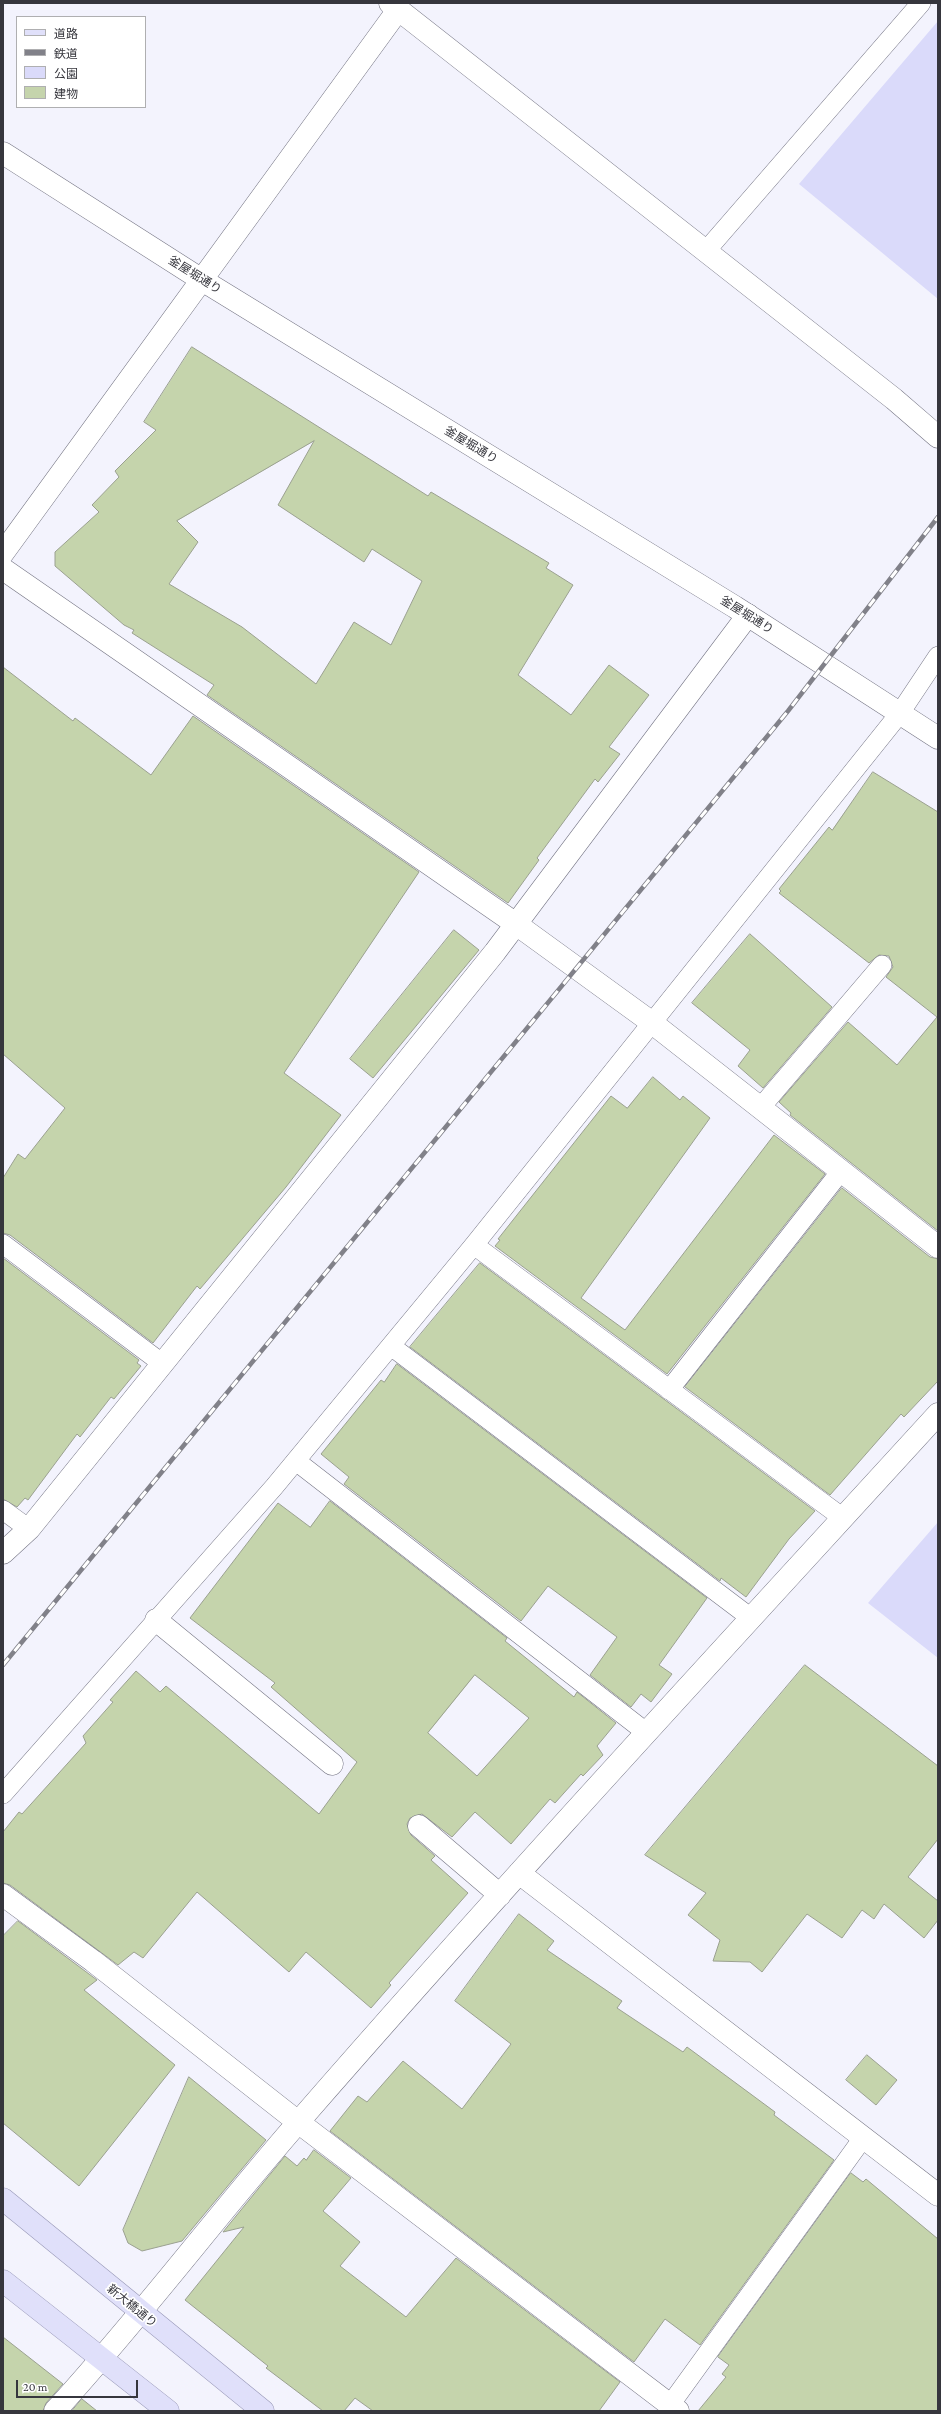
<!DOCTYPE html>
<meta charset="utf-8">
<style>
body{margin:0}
#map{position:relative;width:941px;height:2414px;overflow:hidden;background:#f3f3fd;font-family:"Crimson Pro","Noto Sans JP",serif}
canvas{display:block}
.frame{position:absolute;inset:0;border:4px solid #36363d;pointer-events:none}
.legend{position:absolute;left:16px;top:16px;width:130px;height:92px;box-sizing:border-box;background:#fff;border:1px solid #afafb1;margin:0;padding:5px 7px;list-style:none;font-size:12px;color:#36363d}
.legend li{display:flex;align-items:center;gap:8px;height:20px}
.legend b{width:20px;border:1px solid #afafb1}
.scale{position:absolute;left:16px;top:2380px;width:122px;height:18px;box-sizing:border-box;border:2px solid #36363d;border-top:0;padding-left:5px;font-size:12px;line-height:14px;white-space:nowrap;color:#36363d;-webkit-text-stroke:3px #fff;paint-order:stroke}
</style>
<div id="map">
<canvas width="941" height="2414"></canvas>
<div class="frame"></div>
<ul class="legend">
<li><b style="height:5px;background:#e0e0fa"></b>道路</li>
<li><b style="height:5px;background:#818189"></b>鉄道</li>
<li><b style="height:11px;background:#dadafa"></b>公園</li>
<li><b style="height:11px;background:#c5d4ac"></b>建物</li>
</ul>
<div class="scale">20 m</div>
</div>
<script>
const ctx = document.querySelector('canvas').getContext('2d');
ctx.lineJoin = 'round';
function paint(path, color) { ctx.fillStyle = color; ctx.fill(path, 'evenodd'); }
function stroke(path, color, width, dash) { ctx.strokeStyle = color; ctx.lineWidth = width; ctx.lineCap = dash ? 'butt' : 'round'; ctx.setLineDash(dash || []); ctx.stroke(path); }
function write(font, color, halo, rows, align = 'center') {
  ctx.font = font + ' "Crimson Pro","Noto Sans JP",serif'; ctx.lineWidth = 3.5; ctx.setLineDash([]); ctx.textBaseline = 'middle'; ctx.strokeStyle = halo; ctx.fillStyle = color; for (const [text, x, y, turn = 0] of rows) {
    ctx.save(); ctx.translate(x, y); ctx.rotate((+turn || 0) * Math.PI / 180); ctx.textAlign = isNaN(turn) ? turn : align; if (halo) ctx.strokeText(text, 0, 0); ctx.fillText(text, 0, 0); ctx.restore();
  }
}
const green = new Path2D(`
 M 938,21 L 938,299 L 799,184 Z
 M 938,1522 L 938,1658 L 868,1603 Z`);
const building = new Path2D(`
 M 192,347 L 428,496 L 431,492 L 549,563 L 546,568 L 573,585 L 518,675 L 571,715 L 609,665 L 649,695 L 609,747 L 620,754 L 598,782 L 595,779 L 537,858 L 539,860 L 508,903 L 207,695 L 214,685 L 132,633 L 134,630 L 124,625 L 55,566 L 55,552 L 99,512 L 92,505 L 119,477 L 115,471 L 156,430 L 144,422 ZM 314,441 L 278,505 L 364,562 L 372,549 L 422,581 L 391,645 L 354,622 L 316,684 L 242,627 L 169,584 L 198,542 L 177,521 Z
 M 3,667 L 73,721 L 75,718 L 151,775 L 193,716 L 419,872 L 284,1073 L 341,1115 L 286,1187 L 200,1289 L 197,1286 L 153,1343 L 10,1235 L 3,1233 L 3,1178 L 18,1154 L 25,1159 L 65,1108 L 3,1054 Z
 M 873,772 L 938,812 L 938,1231 L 790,1115 L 791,1113 L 779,1102 L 848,1022 L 897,1065 L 937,1017 L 886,977 L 893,967 L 889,956 L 879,955 L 869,963 L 779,893 L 781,891 L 779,889 L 829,827 L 832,830 Z
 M 454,930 L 479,950 L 373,1078 L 350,1059 Z
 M 750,934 L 832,1007 L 763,1088 L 738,1066 L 750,1050 L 692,1003 Z
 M 653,1077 L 680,1100 L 683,1096 L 710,1118 L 581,1298 L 625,1330 L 774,1135 L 825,1174 L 667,1374 L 495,1246 L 500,1240 L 498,1239 L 611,1096 L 627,1108 Z
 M 842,1188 L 930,1257 L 938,1259 L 938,1381 L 904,1417 L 901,1414 L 830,1495 L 685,1387 Z
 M 3,1258 L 139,1360 L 137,1363 L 141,1366 L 114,1399 L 111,1397 L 80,1437 L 77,1434 L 28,1500 L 25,1498 L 17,1507 L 3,1499 Z
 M 480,1263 L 815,1511 L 789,1539 L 746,1597 L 721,1578 L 720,1581 L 410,1347 Z
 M 397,1364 L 707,1598 L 659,1665 L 672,1674 L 651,1702 L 641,1694 L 631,1707 L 590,1675 L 617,1637 L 548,1586 L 521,1621 L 344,1484 L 349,1477 L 321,1454 L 381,1380 L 384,1382 Z
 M 330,1501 L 507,1638 L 505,1641 L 574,1697 L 577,1692 L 616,1723 L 597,1746 L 603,1755 L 583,1776 L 581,1774 L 555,1803 L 550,1799 L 511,1844 L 475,1812 L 452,1837 L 422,1814 L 410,1818 L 407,1824 L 411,1835 L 435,1856 L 431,1860 L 468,1893 L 389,1983 L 391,1985 L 371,2008 L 306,1952 L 289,1972 L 197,1892 L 143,1958 L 134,1952 L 118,1965 L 10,1885 L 3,1883 L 3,1832 L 19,1812 L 22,1814 L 86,1743 L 83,1736 L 113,1702 L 110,1700 L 136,1671 L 160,1692 L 166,1686 L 319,1814 L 357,1762 L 271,1687 L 275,1683 L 190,1618 L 278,1503 L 310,1527 ZM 475,1675 L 529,1718 L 477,1776 L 428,1733 Z
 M 805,1665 L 938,1766 L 938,1839 L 908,1877 L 938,1901 L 938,1920 L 924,1938 L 884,1904 L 874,1919 L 862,1910 L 842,1938 L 807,1914 L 762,1972 L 750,1962 L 713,1961 L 720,1940 L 688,1915 L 706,1893 L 645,1855 Z
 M 519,1914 L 554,1941 L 547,1950 L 622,2001 L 617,2008 L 683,2052 L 687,2047 L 775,2112 L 774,2115 L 834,2160 L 700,2345 L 665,2319 L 634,2362 L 330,2131 L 358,2096 L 367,2102 L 403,2061 L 462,2109 L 511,2044 L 455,2001 Z
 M 18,1921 L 97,1980 L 84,1990 L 175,2065 L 79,2186 L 3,2123 L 3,1936 Z
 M 867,2055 L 897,2080 L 876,2105 L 846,2080 Z
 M 189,2077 L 266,2140 L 182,2241 L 142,2251 L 128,2243 L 123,2230 Z
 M 314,2150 L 351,2178 L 323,2211 L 360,2242 L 340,2266 L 406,2317 L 456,2258 L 620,2382 L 599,2411 L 373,2411 L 355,2398 L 344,2411 L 323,2411 L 266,2368 L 268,2366 L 185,2300 L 244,2227 L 223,2232 L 285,2156 L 297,2166 L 304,2158 L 306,2160 Z
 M 851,2173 L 863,2182 L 866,2179 L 938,2239 L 938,2411 L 698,2411 L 726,2377 L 722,2374 L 729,2365 L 718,2357 Z
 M 3,2337 L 63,2384 L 46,2403 L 43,2411 L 3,2411 Z
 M 82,2399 L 97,2411 L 72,2411 Z`);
const service = new Path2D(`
 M 705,252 L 921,3
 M 761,1107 L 882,965
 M 3,1244 L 163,1364
 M 474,1245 L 843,1518
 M 391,1346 L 751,1618
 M 669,1390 L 841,1171
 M 296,1461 L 647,1733
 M 3,1510 L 29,1529
 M 3,1794 L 274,1487 L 474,1245 L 900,713 L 938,656
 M 670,2405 L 863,2138`);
const minor = new Path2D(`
 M 390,3 L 894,399 L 938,437
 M 3,553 L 398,10
 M 3,569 L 516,924 L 651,1022 L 938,1247
 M 3,1553 L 29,1529 L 495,952 L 748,615
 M 156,1620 L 332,1764
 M 419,1826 L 500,1895
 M 519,1873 L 938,2195
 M 3,1895 L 93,1961 L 298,2122 L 678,2411
 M 55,2411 C 141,2317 217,2215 301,2119 C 509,1880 724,1648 938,1414`);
const tertiary = new Path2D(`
 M 3,153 L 202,280 L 735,607 L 938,738`);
const primary = new Path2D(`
 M 3,2199 L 263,2411
 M 3,2281 L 168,2411`);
const rail = new Path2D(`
 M 3,1665 L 788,711 L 938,517`);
const streetNames = [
 ["釜屋堀通り",195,275,32],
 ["釜屋堀通り",471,445,31],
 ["釜屋堀通り",747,615,32],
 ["新大橋通り",132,2306,39]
];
paint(green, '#dadafa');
paint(building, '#c5d4ac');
stroke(building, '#9aa090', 1);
stroke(service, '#757584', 20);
stroke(minor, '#757584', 23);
stroke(tertiary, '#757584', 23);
stroke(primary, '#9797b6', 23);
stroke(service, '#fff', 19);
stroke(minor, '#fff', 22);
stroke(tertiary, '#fff', 22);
stroke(primary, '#e0e0fa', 22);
stroke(rail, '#818189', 4.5);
stroke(rail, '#fff', 3, [9]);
write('12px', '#36363d', '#fff', streetNames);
</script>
